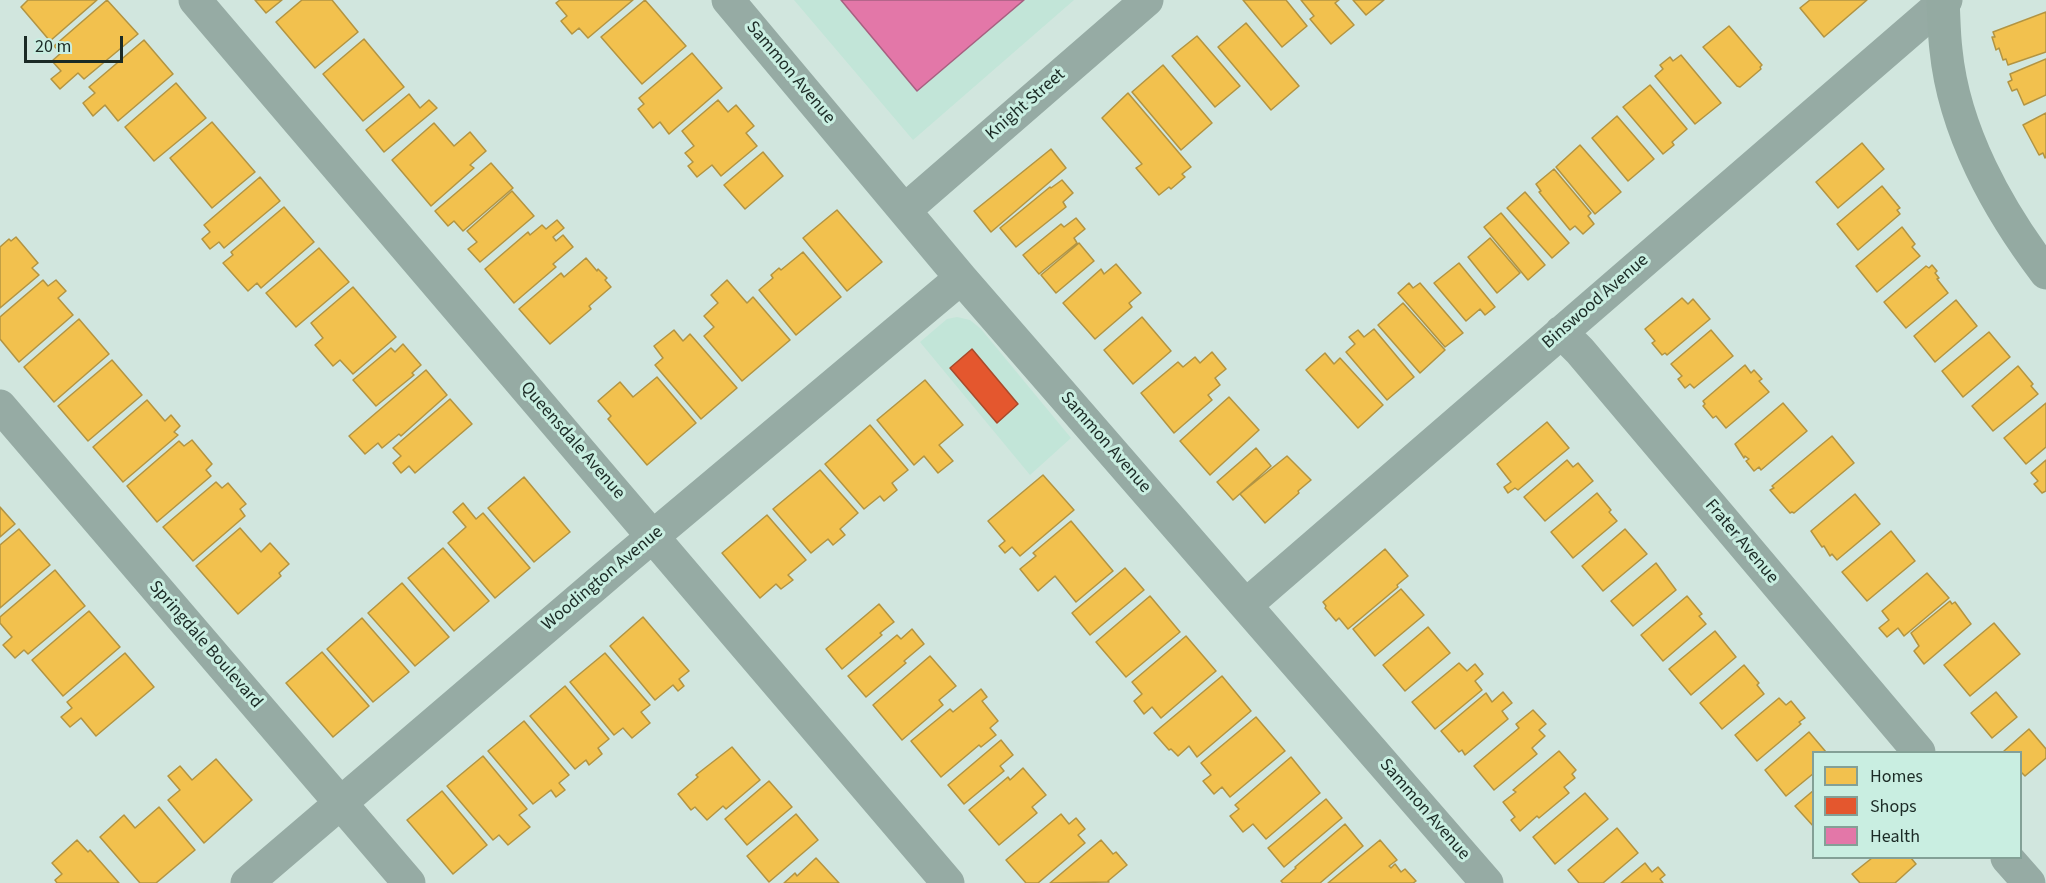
<!DOCTYPE html>
<style>
body{margin:0}
#map{position:relative;width:2046px;height:883px;overflow:hidden;background:#d1e6de;font-family:"Source Sans 3",sans-serif}
canvas{display:block}
.legend{position:absolute;left:1812px;top:751px;width:210px;height:108px;box-sizing:border-box;background:#c9eee1;border:2px solid #83a096;margin:0;padding:8px 10px;list-style:none;font-size:18px;color:#1b2a25}
.legend li{display:flex;align-items:center;gap:12px;height:30px}
.legend b{width:30px;border:2px solid #83a096}
.scale{position:absolute;left:24px;top:36px;width:99px;height:27px;box-sizing:border-box;border:3px solid #1b2a25;border-top:0;padding-left:8px;font-size:18px;line-height:21px;white-space:nowrap;color:#1b2a25;-webkit-text-stroke:4px #c9eee1;paint-order:stroke}
</style>
<div id="map">
<canvas width="2046" height="883"></canvas>
<ul class="legend">
<li><b style="height:16px;background:#f2c14e"></b>Homes</li>
<li><b style="height:16px;background:#e4572e"></b>Shops</li>
<li><b style="height:16px;background:#e377a8"></b>Health</li>
</ul>
<div class="scale">20 m</div>
</div>
<script>
const ctx = document.querySelector('canvas').getContext('2d');
ctx.lineJoin = 'round';
function paint(path, color) { ctx.fillStyle = color; ctx.fill(path, 'evenodd'); }
function stroke(path, color, width, dash) { ctx.strokeStyle = color; ctx.lineWidth = width; ctx.lineCap = dash ? 'butt' : 'round'; ctx.setLineDash(dash || []); ctx.stroke(path); }
function write(font, color, halo, rows, align = 'center') {
  ctx.font = font + ' "Source Sans 3",sans-serif'; ctx.lineWidth = 6; ctx.setLineDash([]); ctx.textBaseline = 'middle'; ctx.strokeStyle = halo; ctx.fillStyle = color; for (const [text, x, y, turn = 0] of rows) {
    ctx.save(); ctx.translate(x, y); ctx.rotate((+turn || 0) * Math.PI / 180); ctx.textAlign = isNaN(turn) ? turn : align; if (halo) ctx.strokeText(text, 0, 0); ctx.fillText(text, 0, 0); ctx.restore();
  }
}
const built = new Path2D(`
 M 794,0 L 1074,0 L 913,140 Z
 M 957,317 L 970,320 L 981,329 L 1071,438 L 1030,475 L 920,342 L 947,319 Z`);
const homes = new Path2D(`
 M 28,0 L 97,0 L 50,41 L 21,7 Z
 M 107,0 L 138,34 L 84,79 L 78,73 L 60,89 L 51,79 L 61,71 L 52,61 L 61,53 L 54,46 Z
 M 255,0 L 282,0 L 266,13 Z
 M 302,0 L 332,0 L 358,32 L 315,68 L 276,22 Z
 M 560,0 L 633,0 L 588,38 L 579,28 L 572,34 L 561,21 L 567,16 L 556,3 Z
 M 645,0 L 686,46 L 642,84 L 601,37 Z
 M 1243,0 L 1286,0 L 1307,26 L 1282,47 Z
 M 1301,0 L 1339,0 L 1335,3 L 1354,25 L 1331,44 L 1310,19 L 1314,16 Z
 M 1353,0 L 1384,0 L 1366,15 Z
 M 1810,0 L 1867,0 L 1824,37 L 1800,8 Z
 M 2046,12 L 2046,52 L 2008,65 L 2006,59 L 2003,60 L 1999,48 L 1996,50 L 1992,37 L 1995,37 L 1993,32 Z
 M 1246,23 L 1299,86 L 1271,110 L 1218,47 Z
 M 1729,26 L 1762,65 L 1760,67 L 1761,69 L 1740,87 L 1737,86 L 1703,47 Z
 M 1197,36 L 1240,86 L 1215,107 L 1172,56 Z
 M 364,39 L 404,87 L 363,121 L 323,74 Z
 M 144,40 L 173,74 L 118,121 L 105,105 L 93,116 L 83,103 L 95,93 L 89,87 Z
 M 692,53 L 722,88 L 669,134 L 660,122 L 653,128 L 638,109 L 644,104 L 639,98 Z
 M 1681,55 L 1721,103 L 1695,124 L 1655,76 L 1663,69 L 1660,65 L 1670,57 L 1673,61 Z
 M 2046,59 L 2046,95 L 2024,105 L 2017,89 L 2012,91 L 2008,82 L 2012,80 L 2010,74 Z
 M 1163,65 L 1212,123 L 1181,150 L 1132,92 Z
 M 176,83 L 206,118 L 154,161 L 125,127 Z
 M 1650,85 L 1687,129 L 1672,142 L 1674,145 L 1663,154 L 1623,107 Z
 M 1128,93 L 1191,167 L 1182,174 L 1185,177 L 1171,189 L 1169,187 L 1159,195 L 1136,168 L 1142,164 L 1102,118 Z
 M 409,94 L 420,108 L 429,100 L 437,108 L 384,152 L 366,130 Z
 M 718,100 L 728,112 L 736,105 L 754,126 L 746,133 L 757,146 L 721,176 L 712,165 L 697,177 L 688,166 L 693,162 L 685,153 L 694,146 L 682,131 Z
 M 2046,113 L 2046,157 L 2045,158 L 2043,153 L 2039,155 L 2023,125 Z
 M 1617,116 L 1654,159 L 1628,181 L 1592,138 Z
 M 212,122 L 255,172 L 212,208 L 170,158 Z
 M 434,123 L 454,146 L 470,132 L 486,151 L 470,165 L 474,168 L 431,206 L 392,160 Z
 M 1862,143 L 1884,169 L 1838,208 L 1816,182 Z
 M 1580,145 L 1621,192 L 1595,214 L 1556,167 Z
 M 1051,149 L 1066,168 L 991,232 L 974,211 Z
 M 763,152 L 783,176 L 745,209 L 724,185 Z
 M 491,163 L 513,188 L 463,231 L 454,221 L 448,226 L 435,211 Z
 M 1554,169 L 1591,213 L 1588,216 L 1594,224 L 1583,234 L 1575,226 L 1570,230 L 1539,192 L 1541,191 L 1536,184 Z
 M 260,177 L 280,201 L 224,248 L 219,242 L 210,249 L 202,239 L 210,232 L 204,225 Z
 M 1062,180 L 1073,193 L 1063,202 L 1066,207 L 1016,247 L 1000,228 L 1050,187 L 1051,188 Z
 M 1882,186 L 1900,208 L 1897,210 L 1900,214 L 1858,250 L 1837,224 Z
 M 512,191 L 534,216 L 480,262 L 468,249 L 477,242 L 467,231 Z
 M 1525,192 L 1569,243 L 1552,258 L 1507,208 Z
 M 284,207 L 314,242 L 261,288 L 257,283 L 248,291 L 223,263 L 233,255 L 231,252 Z
 M 837,210 L 882,262 L 847,291 L 803,238 Z
 M 1501,213 L 1545,265 L 1528,280 L 1484,227 Z
 M 1076,218 L 1085,229 L 1074,238 L 1077,243 L 1039,274 L 1023,255 L 1061,224 L 1064,227 Z
 M 557,220 L 564,228 L 553,237 L 556,241 L 563,235 L 573,247 L 553,264 L 556,267 L 514,303 L 485,269 L 528,232 L 530,235 L 542,225 L 546,229 Z
 M 1902,227 L 1915,244 L 1912,247 L 1920,256 L 1877,292 L 1856,266 Z
 M 16,237 L 38,263 L 32,268 L 39,275 L 0,308 L 0,247 L 9,239 L 11,241 Z
 M 1490,238 L 1520,273 L 1497,293 L 1468,257 Z
 M 1079,243 L 1094,261 L 1056,293 L 1041,275 Z
 M 319,248 L 349,282 L 296,327 L 266,293 Z
 M 803,252 L 841,297 L 796,335 L 759,290 L 773,278 L 771,275 L 779,268 L 781,270 Z
 M 586,258 L 597,271 L 598,269 L 607,278 L 605,280 L 611,287 L 589,306 L 591,309 L 550,344 L 519,309 L 561,273 L 564,277 Z
 M 1459,263 L 1495,307 L 1485,315 L 1480,309 L 1466,321 L 1434,283 Z
 M 1116,264 L 1141,293 L 1129,303 L 1132,307 L 1095,339 L 1063,303 L 1101,269 L 1104,274 Z
 M 1932,265 L 1937,271 L 1935,273 L 1939,278 L 1937,279 L 1948,293 L 1906,328 L 1884,302 L 1926,266 L 1929,268 Z
 M 43,280 L 48,286 L 56,280 L 66,291 L 58,298 L 73,315 L 19,362 L 0,339 L 0,317 Z
 M 727,280 L 747,303 L 753,297 L 790,340 L 742,381 L 704,336 L 714,327 L 704,316 L 718,303 L 711,295 Z
 M 1409,283 L 1413,288 L 1420,283 L 1463,333 L 1445,347 L 1398,293 Z
 M 353,287 L 396,337 L 353,374 L 340,360 L 333,366 L 315,345 L 323,338 L 311,323 Z
 M 1682,298 L 1688,304 L 1693,299 L 1710,319 L 1667,355 L 1665,353 L 1662,355 L 1652,343 L 1655,341 L 1645,329 Z
 M 1956,300 L 1977,326 L 1935,362 L 1914,336 Z
 M 1403,303 L 1445,350 L 1420,373 L 1378,325 Z
 M 1142,317 L 1171,351 L 1133,384 L 1104,350 Z
 M 79,319 L 109,354 L 54,402 L 24,367 Z
 M 1374,329 L 1414,377 L 1387,400 L 1346,352 L 1355,344 L 1349,337 L 1358,330 L 1364,337 Z
 M 674,330 L 683,341 L 690,334 L 737,388 L 701,419 L 655,365 L 663,358 L 654,346 Z
 M 1711,330 L 1733,356 L 1694,388 L 1690,384 L 1685,388 L 1678,379 L 1682,376 L 1671,364 Z
 M 1989,332 L 2010,357 L 1963,397 L 1942,371 Z
 M 403,344 L 421,365 L 412,373 L 414,375 L 376,406 L 353,380 L 391,348 L 395,352 Z
 M 1212,352 L 1226,369 L 1215,378 L 1220,385 L 1208,395 L 1212,400 L 1174,433 L 1141,393 L 1178,362 L 1183,367 L 1195,357 L 1200,363 Z
 M 1325,353 L 1334,364 L 1340,358 L 1383,405 L 1358,428 L 1306,370 Z
 M 112,360 L 142,395 L 88,441 L 58,406 Z
 M 1745,365 L 1751,373 L 1754,370 L 1762,379 L 1759,381 L 1769,392 L 1726,428 L 1716,416 L 1713,418 L 1703,406 L 1705,404 L 1703,401 Z
 M 2018,366 L 2033,384 L 2031,386 L 2038,394 L 1993,431 L 1972,406 Z
 M 426,370 L 447,395 L 401,436 L 399,434 L 382,448 L 378,443 L 365,454 L 349,436 Z
 M 657,377 L 696,423 L 647,465 L 608,419 L 611,416 L 598,401 L 620,382 L 633,397 Z
 M 925,380 L 963,425 L 939,445 L 953,461 L 938,473 L 924,456 L 914,465 L 877,420 Z
 M 1229,397 L 1259,430 L 1210,475 L 1180,441 Z
 M 450,399 L 472,424 L 415,473 L 409,466 L 401,473 L 393,463 L 401,456 L 393,448 Z
 M 147,400 L 165,421 L 171,415 L 180,426 L 174,432 L 178,435 L 123,482 L 93,447 Z
 M 1783,403 L 1807,431 L 1761,470 L 1759,467 L 1754,471 L 1746,461 L 1749,459 L 1745,456 L 1744,458 L 1735,444 Z
 M 2046,403 L 2046,447 L 2026,464 L 2004,438 Z
 M 1547,422 L 1569,448 L 1518,490 L 1515,488 L 1508,493 L 1504,487 L 1511,482 L 1497,464 Z
 M 870,425 L 908,470 L 892,483 L 897,490 L 884,501 L 880,496 L 864,509 L 825,464 Z
 M 1832,436 L 1854,463 L 1794,513 L 1792,512 L 1790,513 L 1770,490 L 1774,488 L 1772,486 Z
 M 192,440 L 212,464 L 206,470 L 211,476 L 157,522 L 127,486 L 179,441 L 184,446 Z
 M 1256,448 L 1271,466 L 1233,500 L 1217,482 Z
 M 1287,456 L 1311,480 L 1298,491 L 1299,493 L 1265,523 L 1240,494 Z
 M 1567,460 L 1573,467 L 1578,463 L 1593,481 L 1545,521 L 1524,497 Z
 M 2046,460 L 2046,491 L 2042,493 L 2034,484 L 2038,481 L 2031,473 Z
 M 820,470 L 858,513 L 840,529 L 845,535 L 833,545 L 828,539 L 811,553 L 773,509 Z
 M 1043,475 L 1074,510 L 1020,556 L 1012,547 L 1005,553 L 999,546 L 1005,541 L 988,521 Z
 M 524,477 L 570,532 L 534,562 L 488,508 Z
 M 216,482 L 222,488 L 228,483 L 246,504 L 240,509 L 245,516 L 193,561 L 163,527 Z
 M 1597,493 L 1611,510 L 1609,512 L 1617,521 L 1573,558 L 1551,532 Z
 M 1855,494 L 1880,524 L 1837,560 L 1832,554 L 1830,556 L 1824,546 L 1822,547 L 1811,531 Z
 M 463,503 L 476,519 L 483,513 L 530,568 L 495,598 L 448,543 L 466,527 L 453,512 Z
 M 0,507 L 15,524 L 0,537 Z
 M 767,515 L 806,560 L 788,575 L 793,580 L 781,589 L 776,584 L 760,598 L 722,553 Z
 M 1071,521 L 1113,571 L 1076,602 L 1055,576 L 1038,591 L 1020,569 L 1036,556 L 1033,553 Z
 M 240,528 L 261,552 L 270,543 L 289,564 L 279,573 L 281,576 L 238,614 L 196,566 Z
 M 19,529 L 50,565 L 0,608 L 0,545 Z
 M 1625,529 L 1647,554 L 1603,591 L 1582,566 Z
 M 1891,531 L 1915,561 L 1867,601 L 1842,572 Z
 M 443,548 L 489,601 L 454,631 L 408,578 Z
 M 1385,549 L 1408,576 L 1397,585 L 1398,587 L 1348,629 L 1339,618 L 1336,621 L 1325,608 L 1326,606 L 1323,602 Z
 M 1656,563 L 1676,590 L 1633,626 L 1611,601 Z
 M 1125,568 L 1144,590 L 1090,635 L 1072,613 Z
 M 55,570 L 85,606 L 28,654 L 24,650 L 15,658 L 3,645 L 12,637 L 0,623 L 0,617 Z
 M 1927,573 L 1949,598 L 1904,636 L 1898,628 L 1887,637 L 1879,628 L 1889,620 L 1882,611 Z
 M 402,583 L 449,637 L 415,666 L 368,613 Z
 M 1401,589 L 1424,615 L 1375,656 L 1353,629 Z
 M 1150,596 L 1180,632 L 1126,677 L 1096,642 Z
 M 1687,596 L 1702,614 L 1699,616 L 1706,624 L 1663,661 L 1641,635 Z
 M 1950,601 L 1952,604 L 1955,602 L 1971,624 L 1924,664 L 1914,651 L 1919,646 L 1911,633 Z
 M 879,604 L 894,622 L 880,633 L 882,635 L 842,669 L 826,649 Z
 M 89,611 L 120,647 L 63,696 L 32,660 Z
 M 643,617 L 689,671 L 679,679 L 684,686 L 678,691 L 673,685 L 655,700 L 610,646 Z
 M 362,618 L 409,672 L 373,702 L 327,649 Z
 M 1994,623 L 2020,654 L 1970,696 L 1944,665 Z
 M 1428,627 L 1450,653 L 1405,691 L 1383,665 Z
 M 912,629 L 924,644 L 904,661 L 906,663 L 866,697 L 848,676 L 897,635 L 901,639 Z
 M 1715,631 L 1736,657 L 1691,695 L 1669,669 Z
 M 1186,636 L 1216,671 L 1161,718 L 1152,707 L 1144,714 L 1134,701 L 1142,694 L 1132,682 Z
 M 322,652 L 369,706 L 333,737 L 286,683 Z
 M 125,653 L 154,687 L 96,736 L 81,718 L 70,727 L 61,717 L 72,708 L 67,702 Z
 M 605,653 L 650,705 L 641,712 L 650,723 L 632,738 L 623,728 L 614,735 L 570,682 Z
 M 930,656 L 956,686 L 939,700 L 943,705 L 902,740 L 873,705 Z
 M 1459,663 L 1467,671 L 1475,664 L 1483,674 L 1475,681 L 1482,690 L 1435,729 L 1412,702 Z
 M 1744,665 L 1759,683 L 1757,685 L 1764,694 L 1722,729 L 1700,703 Z
 M 1222,676 L 1251,711 L 1197,757 L 1189,746 L 1178,756 L 1171,749 L 1169,750 L 1154,733 Z
 M 565,686 L 609,739 L 598,748 L 602,754 L 589,765 L 586,760 L 575,769 L 530,716 Z
 M 981,689 L 987,697 L 982,701 L 998,721 L 990,728 L 996,735 L 981,747 L 979,745 L 941,777 L 911,741 L 950,709 L 953,712 Z
 M 1503,692 L 1512,703 L 1502,711 L 1508,719 L 1465,755 L 1462,750 L 1459,752 L 1441,731 L 1486,693 L 1492,702 Z
 M 1996,692 L 2017,717 L 1992,738 L 1971,713 Z
 M 1779,698 L 1786,705 L 1791,701 L 1805,718 L 1799,722 L 1801,724 L 1757,761 L 1735,735 Z
 M 1533,710 L 1546,724 L 1539,730 L 1545,736 L 1532,748 L 1537,754 L 1494,790 L 1474,766 L 1519,728 L 1516,724 Z
 M 1256,717 L 1285,751 L 1230,797 L 1222,787 L 1214,794 L 1203,781 L 1211,775 L 1201,763 Z
 M 524,721 L 569,775 L 559,783 L 565,790 L 556,797 L 551,790 L 533,804 L 488,751 Z
 M 2029,729 L 2046,749 L 2046,758 L 2025,776 L 2020,771 L 2020,752 L 2005,752 L 2004,751 Z
 M 1809,732 L 1826,752 L 1814,752 L 1814,773 L 1786,796 L 1765,770 Z
 M 1001,740 L 1013,755 L 1000,766 L 1004,771 L 964,804 L 948,785 Z
 M 732,747 L 760,780 L 726,809 L 723,806 L 707,820 L 695,807 L 691,810 L 678,794 L 698,777 L 696,775 Z
 M 1559,751 L 1576,770 L 1572,774 L 1575,778 L 1564,787 L 1569,793 L 1539,818 L 1537,816 L 1520,831 L 1511,820 L 1515,817 L 1503,802 L 1516,792 L 1513,790 Z
 M 483,756 L 527,809 L 519,815 L 530,827 L 508,845 L 499,835 L 493,840 L 447,786 Z
 M 1291,757 L 1320,793 L 1266,839 L 1253,824 L 1243,832 L 1230,816 L 1239,809 L 1235,805 Z
 M 216,759 L 252,800 L 204,843 L 168,800 L 180,790 L 168,776 L 180,766 L 192,780 Z
 M 1023,768 L 1046,795 L 1032,807 L 1037,813 L 999,845 L 969,810 L 1008,777 L 1010,780 Z
 M 769,781 L 792,807 L 747,845 L 725,819 Z
 M 1814,790 L 1814,827 L 1795,806 Z
 M 442,791 L 487,845 L 453,874 L 407,820 Z
 M 1585,793 L 1608,819 L 1555,864 L 1533,837 Z
 M 1326,799 L 1342,818 L 1284,867 L 1268,848 Z
 M 159,807 L 195,850 L 156,883 L 140,883 L 100,837 L 124,815 L 135,828 Z
 M 796,814 L 818,840 L 769,882 L 747,856 Z
 M 1061,814 L 1069,824 L 1076,818 L 1085,829 L 1078,835 L 1085,843 L 1038,883 L 1026,883 L 1006,860 Z
 M 1345,824 L 1363,846 L 1320,883 L 1283,883 L 1281,881 L 1296,868 L 1295,867 Z
 M 1617,828 L 1638,853 L 1603,883 L 1579,883 L 1568,870 Z
 M 77,840 L 88,852 L 90,850 L 119,883 L 57,883 L 55,880 L 62,874 L 52,863 Z
 M 1101,840 L 1113,854 L 1116,852 L 1127,865 L 1108,881 L 1109,882 L 1050,883 Z
 M 1380,840 L 1397,860 L 1389,866 L 1391,868 L 1395,864 L 1401,872 L 1405,869 L 1416,881 L 1413,883 L 1328,883 Z
 M 816,858 L 839,883 L 784,883 L 795,873 L 797,876 Z
 M 1872,858 L 1911,858 L 1916,864 L 1895,883 L 1860,883 L 1852,874 Z
 M 1645,863 L 1652,872 L 1658,867 L 1665,875 L 1660,879 L 1663,883 L 1621,883 Z`);
const shops = new Path2D(`
 M 972,349 L 1018,404 L 997,423 L 950,368 Z`);
const health = new Path2D(`
 M 841,0 L 1024,0 L 917,91 Z`);
const street = new Path2D(`
 M 195,0 L 948,883
 M 728,0 L 961,278 L 1487,883
 M 905,210 L 1147,0
 M 1561,332 L 1580,351 L 1919,752
 M 0,406 L 409,883
 M 1246,605 L 1946,0
 M 2007,858 L 2029,883
 M 247,883 L 626,559 L 961,278`);
const secondary = new Path2D(`
 M 1943,0 C 1944,17 1944,34 1946,50 C 1954,131 1998,210 2046,273`);
const streetNames = [
 ["Sammon Avenue",790,73,50],
 ["Knight Street",1026,105,-41],
 ["Binswood Avenue",1596,302,-41],
 ["Queensdale Avenue",572,441,49],
 ["Sammon Avenue",1105,443,49],
 ["Frater Avenue",1741,542,50],
 ["Woodington Avenue",603,579,-40],
 ["Springdale Boulevard",205,645,49],
 ["Sammon Avenue",1424,810,49]
];
paint(built, '#c2e5d8');
paint(homes, '#f2c14e');
stroke(homes, '#b29442', 1.5);
paint(shops, '#e4572e');
stroke(shops, '#a84a2b', 1.5);
paint(health, '#e377a8');
stroke(health, '#a76081', 1.5);
stroke(street, '#96aba4', 33);
stroke(secondary, '#94aaa2', 33);
write('18px', '#1b2a25', '#c9eee1', streetNames);
</script>
